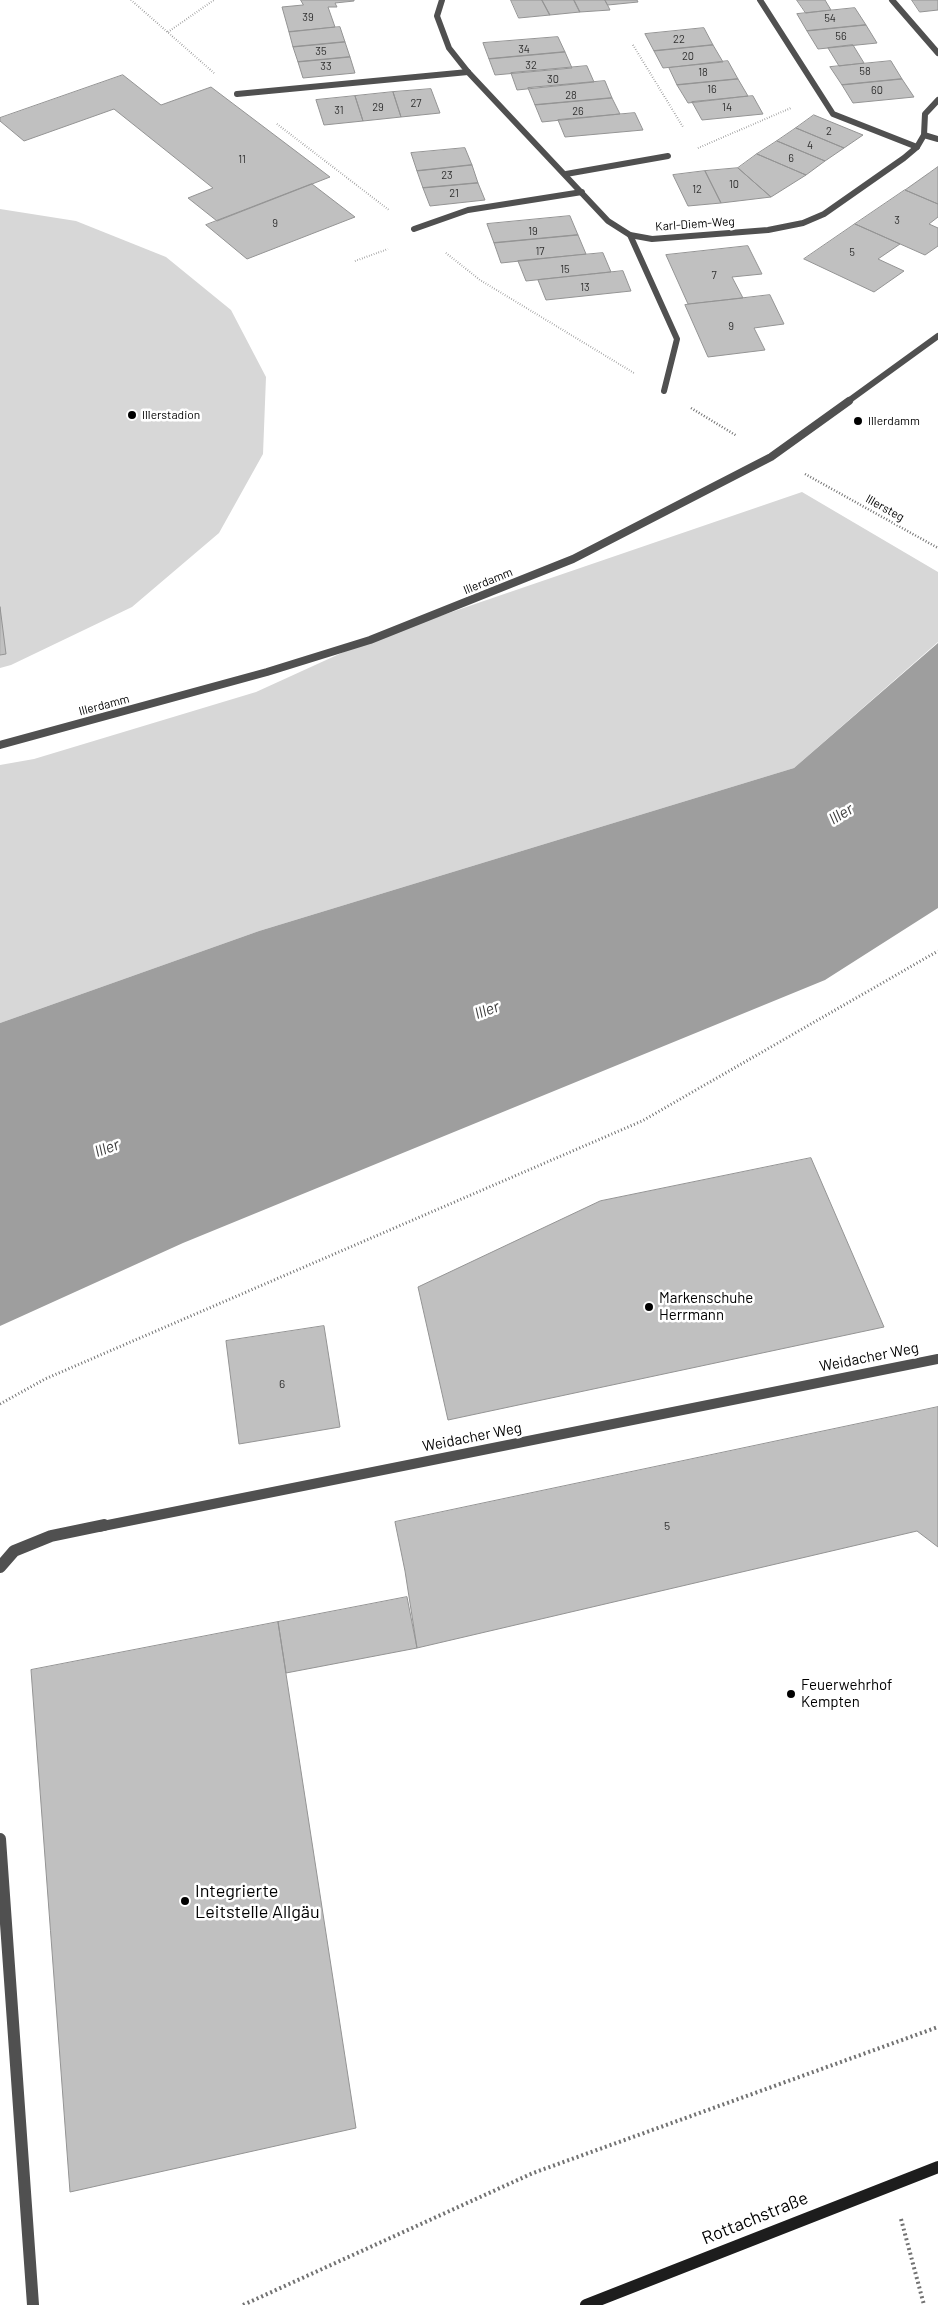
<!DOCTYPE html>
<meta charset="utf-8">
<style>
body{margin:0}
canvas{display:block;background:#fff}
</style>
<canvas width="938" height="2305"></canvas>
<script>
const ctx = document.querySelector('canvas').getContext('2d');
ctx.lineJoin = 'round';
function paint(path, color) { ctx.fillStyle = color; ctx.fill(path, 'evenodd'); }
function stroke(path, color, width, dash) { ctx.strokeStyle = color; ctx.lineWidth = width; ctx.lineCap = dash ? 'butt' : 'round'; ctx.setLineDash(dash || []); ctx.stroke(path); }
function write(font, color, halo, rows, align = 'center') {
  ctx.font = font + ' Barlow,sans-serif'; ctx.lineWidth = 5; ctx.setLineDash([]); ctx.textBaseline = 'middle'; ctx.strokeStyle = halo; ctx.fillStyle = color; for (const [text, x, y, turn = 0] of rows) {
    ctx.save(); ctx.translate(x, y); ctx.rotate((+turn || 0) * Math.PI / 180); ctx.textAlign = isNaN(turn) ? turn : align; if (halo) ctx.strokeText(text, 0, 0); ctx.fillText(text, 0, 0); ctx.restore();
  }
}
const green = new Path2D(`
 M 0,209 L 76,221 L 166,257 L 231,310 L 266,377 L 263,454 L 219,533 L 132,607 L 11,665 L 0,668 Z
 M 802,492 L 938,572 L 938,642 L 794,768 L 259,931 L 0,1023 L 0,765 L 34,759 L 256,692 L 370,640 Z`);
const water = new Path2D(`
 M 938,643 L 938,908 L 825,980 L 183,1243 L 0,1326 L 0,1023 L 259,931 L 794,768 Z`);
const building = new Path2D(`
 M 301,0 L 354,0 L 354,1 L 335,3 L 337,7 L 328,7 L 335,27 L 289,32 L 282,7 L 303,5 Z
 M 511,0 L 542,0 L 550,15 L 519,18 Z
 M 542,0 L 574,0 L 580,12 L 550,15 Z
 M 574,0 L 605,0 L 610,10 L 580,12 Z
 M 605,0 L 637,0 L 638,2 L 608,5 Z
 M 797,0 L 825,0 L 831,10 L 806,13 Z
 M 912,0 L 938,0 L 938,10 L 920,12 Z
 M 855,8 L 866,25 L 807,31 L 797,14 Z
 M 866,25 L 877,43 L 818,49 L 807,31 Z
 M 340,27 L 345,42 L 293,47 L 289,32 Z
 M 704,28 L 713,45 L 654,51 L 645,34 Z
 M 558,37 L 565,52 L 489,59 L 483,43 Z
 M 345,42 L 350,57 L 298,62 L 293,47 Z
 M 713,45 L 723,62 L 663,68 L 654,51 Z
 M 853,45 L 864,63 L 839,66 L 828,48 Z
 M 565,52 L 572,68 L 495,75 L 489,59 Z
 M 350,57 L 355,73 L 303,78 L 298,62 Z
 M 728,61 L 738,79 L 677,85 L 669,68 Z
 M 891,61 L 902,79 L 842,85 L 830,67 Z
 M 587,66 L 594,82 L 517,90 L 511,73 Z
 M 123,75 L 161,105 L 211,87 L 330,177 L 217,221 L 188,198 L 213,188 L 114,109 L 24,141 L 0,121 L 0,118 Z
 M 738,79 L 748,96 L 688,103 L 677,85 Z
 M 902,79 L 914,97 L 853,103 L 842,85 Z
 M 605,81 L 612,98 L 535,105 L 528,88 Z
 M 431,89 L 440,113 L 401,117 L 393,92 Z
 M 393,92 L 401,117 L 363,121 L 355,96 Z
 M 355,96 L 363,121 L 324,125 L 316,100 Z
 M 753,96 L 763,114 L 702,120 L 692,102 Z
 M 612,98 L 620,114 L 542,122 L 535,105 Z
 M 635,113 L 643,130 L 565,137 L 558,120 Z
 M 814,115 L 863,135 L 844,148 L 796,128 Z
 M 796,128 L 844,148 L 825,161 L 777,141 Z
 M 777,141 L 825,161 L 806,175 L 757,154 Z
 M 465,148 L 472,165 L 417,171 L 411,153 Z
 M 757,154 L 806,175 L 771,197 L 738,168 Z
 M 472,165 L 478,183 L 423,188 L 417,171 Z
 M 938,167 L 938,204 L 905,190 L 929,173 Z
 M 738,168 L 771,197 L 721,203 L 705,171 Z
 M 705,171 L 721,203 L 688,206 L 673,175 Z
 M 478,183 L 485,200 L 430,206 L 423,188 Z
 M 312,184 L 355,217 L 247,259 L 206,225 Z
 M 905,190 L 938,204 L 938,217 L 929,224 L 938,228 L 938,246 L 925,255 L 855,224 Z
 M 570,216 L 578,235 L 494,243 L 487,224 Z
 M 855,224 L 900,244 L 878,259 L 904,271 L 874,292 L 804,259 Z
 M 578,235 L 586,254 L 501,263 L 494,243 Z
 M 748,246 L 762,274 L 732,277 L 743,298 L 688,304 L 666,255 Z
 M 603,253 L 611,272 L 526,281 L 518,261 Z
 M 623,271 L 631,291 L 546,300 L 538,280 Z
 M 770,295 L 784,324 L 754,328 L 765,350 L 708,357 L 685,305 Z
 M 0,607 L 6,654 L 0,655 Z
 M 811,1158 L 884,1327 L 448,1420 L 418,1287 L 600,1201 Z
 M 324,1326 L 340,1427 L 239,1444 L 226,1341 Z
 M 938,1407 L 938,1547 L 917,1531 L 417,1648 L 405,1571 L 395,1522 Z
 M 407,1597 L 417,1648 L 286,1673 L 278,1622 Z
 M 278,1622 L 356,2128 L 70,2192 L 31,1670 Z`);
const pathFar3 = new Path2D(`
 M 131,0 L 214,73
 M 168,32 L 214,0
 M 633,45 L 683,127
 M 277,124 L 389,210
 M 698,148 L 791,108
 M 446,253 L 480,280 L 634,373
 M 355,261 L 388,249`);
const pathFar2 = new Path2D(`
 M 691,408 L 737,436
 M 805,474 L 938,548`);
const pathFar1 = new Path2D(`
 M 0,1404 L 45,1379 L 642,1121 L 938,951`);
const path = new Path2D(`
 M 901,2219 L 924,2305
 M 243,2305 L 533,2173 L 938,2027`);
const lane = new Path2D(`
 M 760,0 L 833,114 L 917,147
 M 237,94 L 468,72
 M 566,174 L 668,156
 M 414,229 L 468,210 L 582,192
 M 630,235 L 677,339 L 664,391`);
const streetFar3 = new Path2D(`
 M 442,0 L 437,16 L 449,48 L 468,72 L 608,221 L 630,235 L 652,239 L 768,230 L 803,223 L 824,214 L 904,158 L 917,147 L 924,135 L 938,139
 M 892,0 L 938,53
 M 924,135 L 925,114 L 938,100
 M 847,402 L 938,336`);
const streetFar2 = new Path2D(`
 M 0,745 L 267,672 L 370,640 L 573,559 L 771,457 L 849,401`);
const streetFar1 = new Path2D(`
 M 98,1527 L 938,1359`);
const street = new Path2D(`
 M 0,1567 L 14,1551 L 51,1536 L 104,1525
 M 0,1839 L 33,2305`);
const secondary = new Path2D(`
 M 586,2305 L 938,2167`);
const markers = [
 [132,415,5,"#000"],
 [858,421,5,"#000"],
 [649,1307,5,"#000"],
 [791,1694,5,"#000"],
 [185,1901,5,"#000"]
];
const farNumbernames = [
 ["39",308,17],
 ["54",830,18],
 ["56",841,36],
 ["22",679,39],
 ["34",524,49],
 ["35",321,51],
 ["20",688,56],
 ["32",531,65],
 ["33",326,66],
 ["58",865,71],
 ["18",703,72],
 ["30",553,79],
 ["16",712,89],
 ["60",877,90],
 ["28",571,95],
 ["27",416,103],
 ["29",378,107],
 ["14",727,107],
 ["31",339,110],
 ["26",578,111],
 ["2",829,131],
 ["4",810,145],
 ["6",791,158],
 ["11",242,159],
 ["23",447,175],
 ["10",734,184],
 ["12",697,189],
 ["21",454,193],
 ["3",897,220],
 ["9",275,223],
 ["19",533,231],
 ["17",540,251],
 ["5",852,252],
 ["15",565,269],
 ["7",714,275],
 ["13",585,287],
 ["9",731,326]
];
const farStreetnames = [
 ["Karl-Diem-Weg",695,224,-4],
 ["Illersteg",885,508,29],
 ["Illerdamm",488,581,-22],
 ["Illerdamm",104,705,-15]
];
const farPoinames = [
 ["Illerstadion",142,415],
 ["Illerdamm",868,421]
];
const numberNames = [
 ["6",282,1384],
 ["5",667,1526]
];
const poiNames = [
 ["Markenschuhe",659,1298],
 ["Herrmann",659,1315],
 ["Feuerwehrhof",801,1685],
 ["Kempten",801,1702]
];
const streetNames = [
 ["Weidacher Weg",869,1357,-11],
 ["Weidacher Weg",472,1437,-11]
];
const waterNames = [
 ["Iller",841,814,-31],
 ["Iller",487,1010,-20],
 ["Iller",107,1148,-20]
];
const nearPoinames = [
 ["Integrierte",195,1891],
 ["Leitstelle Allgäu",195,1912]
];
const nearStreetnames = [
 ["Rottachstraße",755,2218,-22]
];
paint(green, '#d7d7d7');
paint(water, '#9e9e9e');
paint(building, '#c0c0c0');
stroke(building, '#949494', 1);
stroke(pathFar3, '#727272', 2, [0.5, 2]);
stroke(pathFar2, '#727272', 2.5, [1, 2]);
stroke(pathFar1, '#727272', 3, [1, 2.5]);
stroke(path, '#727272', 4, [2, 3]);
stroke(lane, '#505050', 6);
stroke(streetFar3, '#505050', 6);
stroke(streetFar2, '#505050', 8);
stroke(streetFar1, '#505050', 10);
stroke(street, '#505050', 12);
stroke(secondary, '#1d1d1d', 12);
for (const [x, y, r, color] of markers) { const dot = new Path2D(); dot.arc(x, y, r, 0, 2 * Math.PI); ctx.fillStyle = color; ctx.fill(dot); stroke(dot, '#fff', 2); }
write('11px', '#303030', null, farNumbernames);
write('12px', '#000', '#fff', farStreetnames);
write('12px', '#000', '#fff', farPoinames, 'left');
write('12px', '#303030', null, numberNames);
write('15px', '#000', '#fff', poiNames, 'left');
write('15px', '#000', '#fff', streetNames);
write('italic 16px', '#3f3f3f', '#fff', waterNames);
write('18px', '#000', '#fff', nearPoinames, 'left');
write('18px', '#000', '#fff', nearStreetnames);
</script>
